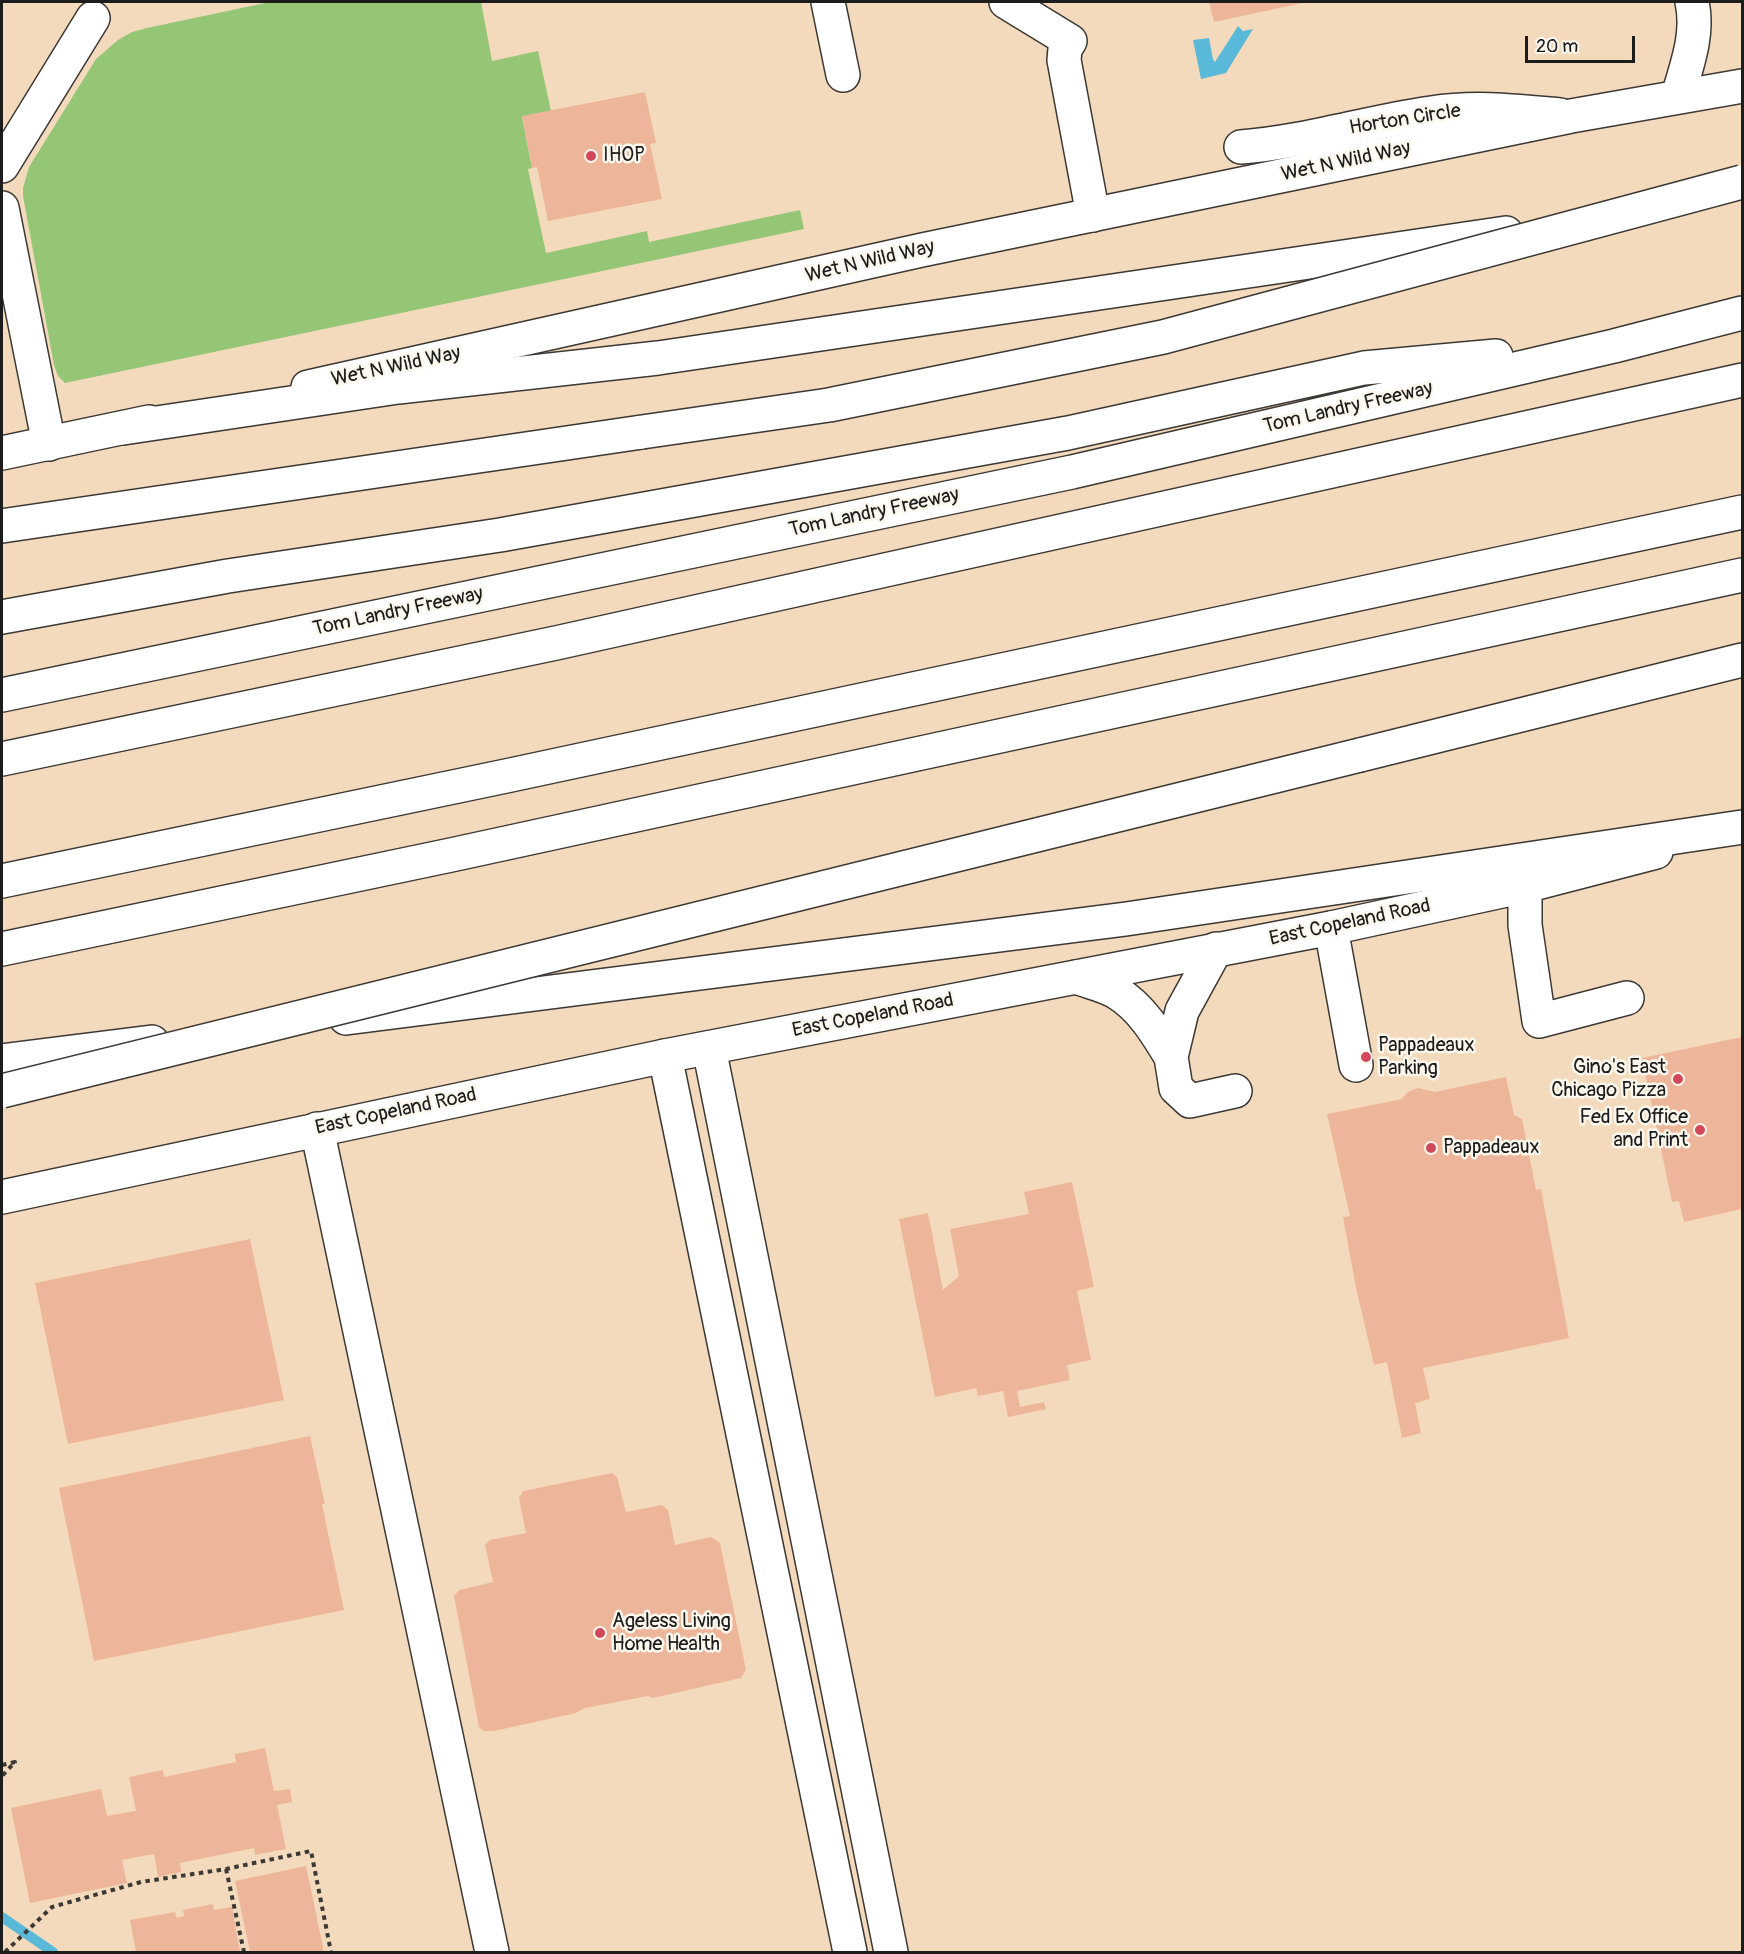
<!DOCTYPE html>
<style>
body{margin:0}
#map{position:relative;width:1744px;height:1954px;overflow:hidden;background:#f4dabc;font-family:Pangolin,sans-serif}
canvas{display:block}
.frame{position:absolute;inset:0;border:3px solid #1c1c1c;pointer-events:none}
.scale{position:absolute;left:1525px;top:36px;width:110px;height:27px;box-sizing:border-box;border:3px solid #1c1c1c;border-top:0;padding-left:8px;font-size:18px;line-height:21px;white-space:nowrap;color:#1c1c1c;-webkit-text-stroke:4px #fbf7ec;paint-order:stroke}
</style>
<div id="map">
<canvas width="1744" height="1954"></canvas>
<div class="frame"></div>
<div class="scale">20 m</div>
</div>
<script>
const ctx = document.querySelector('canvas').getContext('2d');
ctx.lineJoin = 'round';
function paint(path, color) { ctx.fillStyle = color; ctx.fill(path, 'evenodd'); }
function stroke(path, color, width, dash) { ctx.strokeStyle = color; ctx.lineWidth = width; ctx.lineCap = dash ? 'butt' : 'round'; ctx.setLineDash(dash || []); ctx.stroke(path); }
function write(font, color, halo, rows, align = 'center') {
  ctx.font = font + ' Pangolin,sans-serif'; ctx.lineWidth = 5; ctx.setLineDash([]); ctx.textBaseline = 'middle'; ctx.strokeStyle = halo; ctx.fillStyle = color; for (const [text, x, y, turn = 0] of rows) {
    ctx.save(); ctx.translate(x, y); ctx.rotate((+turn || 0) * Math.PI / 180); ctx.textAlign = isNaN(turn) ? turn : align; if (halo) ctx.strokeText(text, 0, 0); ctx.fillText(text, 0, 0); ctx.restore();
  }
}
const green = new Path2D(`
 M 270,2 L 481,2 L 492,61 L 538,51 L 551,111 L 522,117 L 532,168 L 528,169 L 546,253 L 647,231 L 649,242 L 800,210 L 804,229 L 65,383 L 58,376 L 54,365 L 23,196 L 23,188 L 29,167 L 96,59 L 118,40 L 132,32 L 147,28 Z`);
const water = new Path2D(`
 M 1238,26 L 1243,31 L 1253,29 L 1226,73 L 1201,79 L 1193,40 L 1209,38 L 1213,59 L 1215,62 Z`);
const stream = new Path2D(`
 M 2,1917 L 53,1952`);
const building = new Path2D(`
 M 1209,2 L 1303,2 L 1303,3 L 1214,22 Z
 M 645,92 L 656,143 L 650,144 L 662,199 L 548,221 L 537,167 L 532,168 L 522,116 Z
 M 1742,1037 L 1742,1209 L 1684,1222 L 1679,1201 L 1672,1202 L 1642,1058 Z
 M 1506,1077 L 1514,1115 L 1522,1119 L 1536,1190 L 1541,1189 L 1569,1338 L 1423,1368 L 1430,1399 L 1415,1403 L 1421,1433 L 1402,1438 L 1387,1362 L 1374,1365 L 1356,1288 L 1343,1217 L 1350,1216 L 1327,1114 L 1402,1099 L 1408,1092 L 1418,1088 L 1435,1092 Z
 M 1072,1182 L 1094,1287 L 1077,1291 L 1091,1360 L 1067,1365 L 1070,1380 L 1017,1391 L 1020,1407 L 1044,1402 L 1046,1409 L 1008,1417 L 1003,1391 L 978,1396 L 976,1388 L 935,1397 L 899,1219 L 928,1213 L 943,1290 L 959,1276 L 950,1229 L 1029,1214 L 1024,1192 Z
 M 250,1239 L 284,1400 L 68,1444 L 35,1283 Z
 M 310,1436 L 325,1504 L 322,1504 L 344,1610 L 94,1661 L 59,1488 Z
 M 612,1473 L 617,1477 L 626,1512 L 662,1505 L 668,1510 L 675,1545 L 711,1537 L 720,1543 L 746,1670 L 741,1678 L 653,1698 L 648,1696 L 585,1708 L 576,1713 L 494,1731 L 483,1731 L 479,1727 L 454,1596 L 459,1590 L 493,1582 L 485,1545 L 490,1540 L 526,1533 L 519,1498 L 523,1491 Z
 M 265,1748 L 274,1791 L 290,1789 L 292,1802 L 277,1805 L 286,1849 L 255,1855 L 254,1848 L 180,1863 L 181,1872 L 158,1877 L 154,1854 L 122,1860 L 127,1883 L 30,1903 L 11,1808 L 101,1789 L 107,1816 L 136,1811 L 129,1777 L 163,1770 L 164,1777 L 236,1762 L 235,1754 Z
 M 306,1866 L 324,1952 L 250,1952 L 235,1881 Z
 M 213,1904 L 214,1910 L 232,1907 L 240,1952 L 136,1952 L 130,1920 L 175,1912 L 177,1918 L 184,1916 L 183,1910 Z`);
const path = new Path2D(`
 M 2,1765 L 15,1762 L 2,1776
 M 226,1869 L 244,1952
 M 5,1952 L 52,1907 L 141,1882 L 226,1869 L 311,1851 L 331,1952`);
const minor = new Path2D(`
 M 828,2 L 843,75
 M 1006,2 L 1070,41 L 1065,49 L 1064,60 L 1093,215
 M 1678,96 C 1687,65 1699,34 1692,2
 M 1241,147 C 1306,142 1367,122 1431,113 C 1475,106 1517,111 1560,115
 M 2,166 L 93,18
 M 2,208 L 49,444
 M 1525,886 L 1525,925 L 1539,1021 L 1627,998
 M 1331,928 L 1356,1065
 M 1216,949 L 1182,1011 L 1171,1057 L 1176,1088 L 1190,1101 L 1235,1091
 M 1076,977 C 1089,982 1104,985 1116,992 C 1141,1007 1156,1032 1171,1057
 M 709,1048 L 891,1952
 M 665,1056 L 850,1952
 M 317,1129 L 492,1952`);
const major = new Path2D(`
 M 308,387 L 922,250 L 1571,116 L 1742,86
 M 2,453 L 149,422
 M 2,1197 L 665,1056 L 1331,928 L 1525,886 L 1656,852`);
const highway = new Path2D(`
 M 123,428 L 398,387 L 658,358 L 1506,233
 M 2,526 L 642,432
 M 2,617 L 228,576 L 500,535 L 1068,433 L 1364,368 L 1496,356
 M 2,695 L 1072,472 L 1614,346 L 1742,313
 M 1360,755 L 1742,660
 M 2,759 L 556,643 L 1742,380
 M 2,881 L 506,776 L 1742,512
 M 2,949 L 451,855 L 1742,575
 M 346,1018 L 1126,919 L 1742,827
 M 2,1061 L 152,1042`);
const highwayBridge = new Path2D(`
 M 642,432 L 829,405 L 1163,337 L 1742,182
 M 2,1091 L 1360,755`);
const markers = [
 [591,156,6,"#d1495b"],
 [1366,1057,6,"#d1495b"],
 [1678,1079,6,"#d1495b"],
 [1700,1130,6,"#d1495b"],
 [1431,1148,6,"#d1495b"],
 [600,1633,6,"#d1495b"]
];
const streetNames = [
 ["Horton Circle",1405,120,-9],
 ["Wet N Wild Way",1346,162,-12],
 ["Wet N Wild Way",870,262,-13],
 ["Wet N Wild Way",396,367,-12],
 ["Tom Landry Freeway",1348,408,-13],
 ["Tom Landry Freeway",874,513,-12],
 ["Tom Landry Freeway",398,612,-12],
 ["East Copeland Road",1350,923,-12],
 ["East Copeland Road",873,1016,-11],
 ["East Copeland Road",396,1112,-12]
];
const poiNames = [
 ["IHOP",603,156],
 ["Pappadeaux",1378,1046],
 ["Parking",1378,1069],
 ["Gino's East",1666,1068,"right"],
 ["Chicago Pizza",1666,1091,"right"],
 ["Fed Ex Office",1688,1118,"right"],
 ["and Print",1688,1141,"right"],
 ["Pappadeaux",1443,1148],
 ["Ageless Living",612,1622],
 ["Home Health",612,1645]
];
paint(green, '#94c676');
paint(water, '#5ab9d8');
stroke(stream, '#5ab9d8', 10);
paint(building, '#edb69a');
stroke(minor, '#3c3834', 36);
stroke(major, '#3c3834', 36);
stroke(highway, '#3c3834', 36);
stroke(path, '#3c3834', 4, [4.5, 4.5]);
stroke(minor, '#fff', 33);
stroke(major, '#fff', 33);
stroke(highway, '#fff', 33);
stroke(highwayBridge, '#3c3834', 36, []);
stroke(highwayBridge, '#fff', 33);
for (const [x, y, r, color] of markers) { const dot = new Path2D(); dot.arc(x, y, r, 0, 2 * Math.PI); ctx.fillStyle = color; ctx.fill(dot); stroke(dot, '#fbf7ec', 2); }
write('20px', '#1c1c1c', '#fbf7ec', streetNames);
write('20px', '#1c1c1c', '#fbf7ec', poiNames, 'left');
</script>
